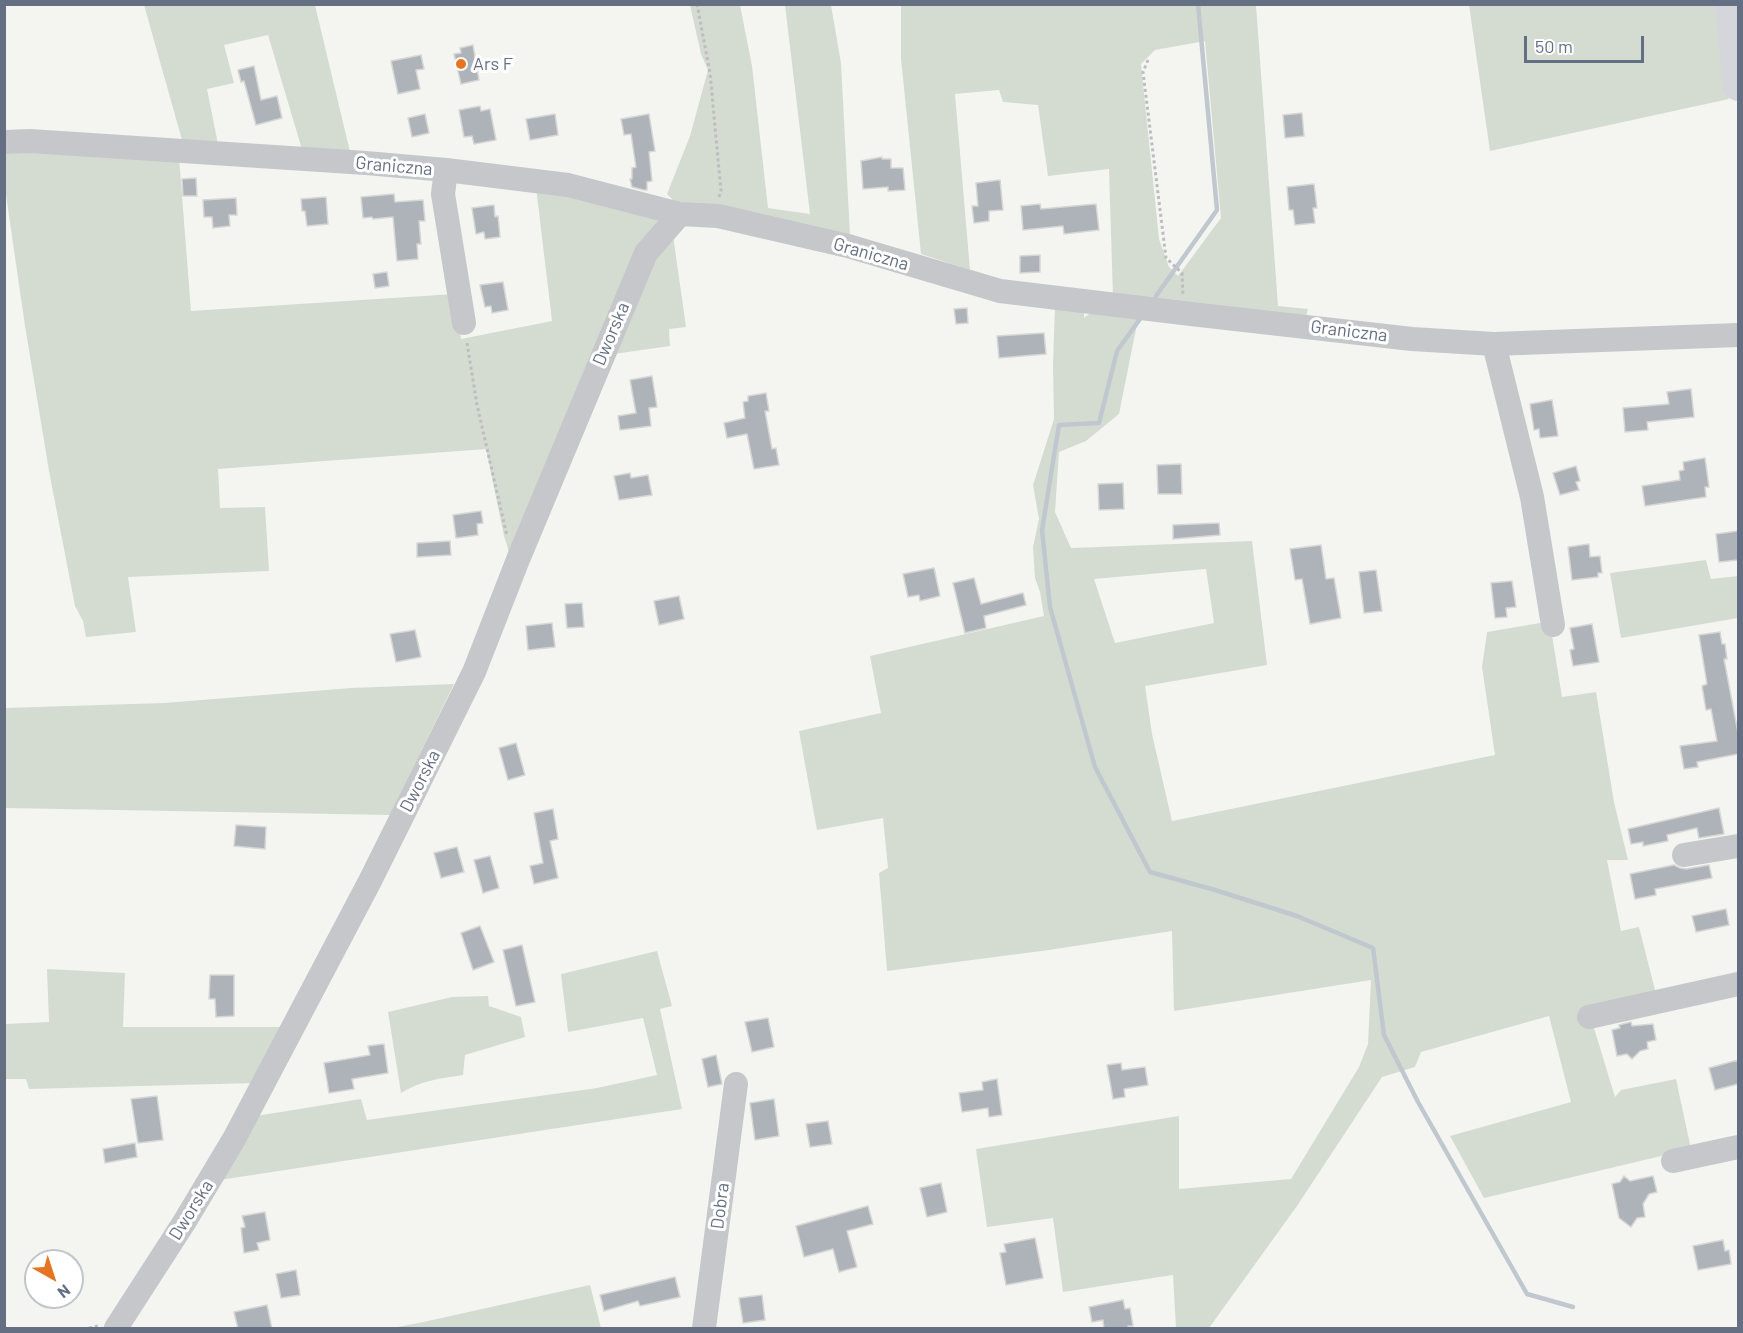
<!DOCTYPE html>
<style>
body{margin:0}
#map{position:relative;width:1743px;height:1333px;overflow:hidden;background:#f4f5f1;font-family:Barlow,sans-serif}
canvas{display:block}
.frame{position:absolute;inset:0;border:6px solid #646f83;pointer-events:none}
.north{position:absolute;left:24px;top:1249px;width:60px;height:60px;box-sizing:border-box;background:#fff;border:2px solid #c1c5cd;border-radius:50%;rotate:141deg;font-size:16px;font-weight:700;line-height:24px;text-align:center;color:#646f83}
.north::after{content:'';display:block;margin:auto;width:21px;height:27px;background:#e57522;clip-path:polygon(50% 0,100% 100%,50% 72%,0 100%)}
.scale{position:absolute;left:1524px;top:36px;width:120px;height:27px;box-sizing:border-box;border:3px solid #646f83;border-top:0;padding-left:8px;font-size:18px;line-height:21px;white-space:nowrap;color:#646f83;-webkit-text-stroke:4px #fff;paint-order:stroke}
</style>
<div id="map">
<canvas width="1743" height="1333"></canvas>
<div class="frame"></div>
<div class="north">N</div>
<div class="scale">50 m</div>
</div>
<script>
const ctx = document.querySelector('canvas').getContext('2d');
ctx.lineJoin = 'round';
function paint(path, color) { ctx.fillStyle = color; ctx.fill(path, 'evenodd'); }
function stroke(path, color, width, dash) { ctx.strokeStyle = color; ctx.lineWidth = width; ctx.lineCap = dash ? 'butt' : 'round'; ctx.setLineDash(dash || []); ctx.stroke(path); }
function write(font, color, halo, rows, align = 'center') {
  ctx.font = font + ' Barlow,sans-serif'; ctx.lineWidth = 6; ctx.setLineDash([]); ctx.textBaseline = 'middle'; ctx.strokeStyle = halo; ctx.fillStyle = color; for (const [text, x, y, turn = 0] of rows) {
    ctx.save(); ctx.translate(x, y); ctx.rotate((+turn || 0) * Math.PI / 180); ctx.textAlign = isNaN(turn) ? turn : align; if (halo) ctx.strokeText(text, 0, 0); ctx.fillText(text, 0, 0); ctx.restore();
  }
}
const green = new Path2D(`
 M 144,5 L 315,5 L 351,156 L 303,153 L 268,35 L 224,45 L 234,83 L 207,89 L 219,149 L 184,147 Z
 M 690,5 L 740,5 L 752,66 L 768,208 L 810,214 L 785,5 L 831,5 L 841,63 L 850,235 L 679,206 L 667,194 L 690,136 L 708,70 L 701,54 Z
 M 901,5 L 1256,5 L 1278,306 L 1308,309 L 1305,320 L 1113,297 L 1109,169 L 1048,176 L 1038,105 L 1003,102 L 999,90 L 955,94 L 970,270 L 921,254 L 901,59 ZM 1205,41 L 1221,218 L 1178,276 L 1169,267 L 1159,239 L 1141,64 L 1155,50 Z
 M 1469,5 L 1717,5 L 1729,99 L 1490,151 Z
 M 4,149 L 179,157 L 191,311 L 454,294 L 461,339 L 552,321 L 536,187 L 659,218 L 509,552 L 504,536 L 486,449 L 218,469 L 220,508 L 265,507 L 269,571 L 128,577 L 136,632 L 86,637 L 83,621 L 75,606 L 49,471 L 25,326 L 5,188 Z
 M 673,235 L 686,327 L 669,329 L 670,346 L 614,354 L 652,261 Z
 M 1055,304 L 1084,310 L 1084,318 L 1094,310 L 1139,314 L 1119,414 L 1086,441 L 1059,452 L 1055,512 L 1071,548 L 1252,541 L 1267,665 L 1145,686 L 1152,734 L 1172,821 L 1495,755 L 1482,667 L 1487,632 L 1546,622 L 1552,635 L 1562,697 L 1596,692 L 1614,802 L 1628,860 L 1607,860 L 1621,931 L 1639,927 L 1656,994 L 1588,1008 L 1615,1097 L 1621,1090 L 1676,1079 L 1691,1149 L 1484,1198 L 1450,1136 L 1571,1102 L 1549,1016 L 1421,1052 L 1415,1067 L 1382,1077 L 1297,1206 L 1209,1328 L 1176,1328 L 1173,1275 L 1063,1292 L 1053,1218 L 987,1227 L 976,1149 L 1179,1116 L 1179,1189 L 1291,1179 L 1359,1067 L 1368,1044 L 1371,980 L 1174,1011 L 1172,931 L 1049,950 L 887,971 L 879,873 L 888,868 L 883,818 L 817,830 L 799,731 L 881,713 L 870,656 L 1044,616 L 1040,592 L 1035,578 L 1033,547 L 1039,519 L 1033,485 L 1054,419 L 1053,365 ZM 1206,569 L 1214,623 L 1115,643 L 1094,579 Z
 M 1706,560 L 1711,579 L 1738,576 L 1738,618 L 1621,638 L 1610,573 Z
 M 454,684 L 390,815 L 5,808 L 4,708 L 164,703 L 351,688 Z
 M 657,951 L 672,1006 L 660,1009 L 682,1109 L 220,1180 L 256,1116 L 361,1099 L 367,1120 L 597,1088 L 657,1075 L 643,1018 L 568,1032 L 561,974 Z
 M 47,969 L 125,973 L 123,1027 L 287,1027 L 255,1083 L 29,1089 L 26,1079 L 5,1079 L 4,1024 L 49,1022 Z
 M 488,996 L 489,1006 L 521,1017 L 525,1037 L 465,1055 L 463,1075 C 441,1078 420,1081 401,1093 L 388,1012 L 452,997 Z
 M 590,1285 L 601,1328 L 392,1328 L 419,1323 Z`);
const stream = new Path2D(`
 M 1156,296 L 1217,210 L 1198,4
 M 1140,319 L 1117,351 L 1099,423 L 1059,425 L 1042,530 L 1050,607 L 1095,767 L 1150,872 L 1215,890 L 1297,916 L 1373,948 L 1384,1035 L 1418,1102 L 1527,1294 L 1573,1307`);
const building = new Path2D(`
 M 473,45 L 479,80 L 461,84 L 454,54 L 461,53 L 460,48 Z
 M 421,55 L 424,69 L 416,70 L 420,89 L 398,94 L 391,61 Z
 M 254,66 L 261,100 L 277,96 L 282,118 L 256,125 L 244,81 L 241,82 L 238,70 Z
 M 480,106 L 481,111 L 490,109 L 496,140 L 474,144 L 472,136 L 464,137 L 459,110 Z
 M 1302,113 L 1304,136 L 1285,138 L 1283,115 Z
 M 425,114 L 429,133 L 412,137 L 408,118 Z
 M 555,114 L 558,135 L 530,140 L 526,119 Z
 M 649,114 L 655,151 L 649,152 L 652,181 L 647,182 L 647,190 L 644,190 L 632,187 L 630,179 L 632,179 L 632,168 L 636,167 L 631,134 L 624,135 L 621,119 Z
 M 882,157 L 882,159 L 891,159 L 891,168 L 903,168 L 905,190 L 888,191 L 888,187 L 863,189 L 861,161 Z
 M 196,178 L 197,196 L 183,196 L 182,179 Z
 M 1000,180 L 1003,210 L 989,211 L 989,221 L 974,223 L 972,206 L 978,206 L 976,183 Z
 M 1314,184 L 1317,208 L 1313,208 L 1315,223 L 1295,225 L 1293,210 L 1289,210 L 1287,187 Z
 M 394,194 L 395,202 L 423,200 L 425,221 L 419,221 L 421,244 L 417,244 L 418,259 L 397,261 L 393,217 L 373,219 L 372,217 L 363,218 L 361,197 Z
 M 326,197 L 328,224 L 307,226 L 305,211 L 302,211 L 301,199 Z
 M 236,198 L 237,215 L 229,215 L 230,226 L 213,228 L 212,217 L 204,217 L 203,200 Z
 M 1040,204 L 1041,209 L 1096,204 L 1099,230 L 1064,234 L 1063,226 L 1023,230 L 1021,206 Z
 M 494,205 L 495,217 L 498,216 L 500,237 L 485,239 L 484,232 L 476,234 L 472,208 Z
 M 1040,255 L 1040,272 L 1020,273 L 1020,256 Z
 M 387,272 L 389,286 L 375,288 L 373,274 Z
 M 503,282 L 508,310 L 492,313 L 491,306 L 485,307 L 480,285 Z
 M 967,308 L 968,323 L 956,324 L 954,309 Z
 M 1044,333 L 1046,354 L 999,358 L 997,336 Z
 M 652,376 L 657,407 L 649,408 L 651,426 L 620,430 L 618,416 L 636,413 L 630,380 Z
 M 1691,389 L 1694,417 L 1647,422 L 1648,430 L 1625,432 L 1623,408 L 1669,404 L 1667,392 Z
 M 766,393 L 769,411 L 765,411 L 772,449 L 776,448 L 779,465 L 754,469 L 747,434 L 727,438 L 724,423 L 745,418 L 743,402 L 748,401 L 748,396 Z
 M 1552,400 L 1558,436 L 1540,438 L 1539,429 L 1534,430 L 1530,404 Z
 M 1705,458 L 1709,487 L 1705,487 L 1706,497 L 1645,506 L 1642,486 L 1680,480 L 1679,471 L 1684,470 L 1683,462 Z
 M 1181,464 L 1182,494 L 1158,494 L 1157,465 Z
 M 1576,466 L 1580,481 L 1576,482 L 1579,490 L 1560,495 L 1553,473 Z
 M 630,473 L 631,478 L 648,475 L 652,495 L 619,500 L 614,476 Z
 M 1123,483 L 1124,509 L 1099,510 L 1098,484 Z
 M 481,511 L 483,523 L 477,524 L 478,535 L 456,538 L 453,515 Z
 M 1219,523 L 1220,535 L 1173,539 L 1173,525 Z
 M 1738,531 L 1738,560 L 1719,562 L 1716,534 Z
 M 450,541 L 451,555 L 417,557 L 417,543 Z
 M 1589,544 L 1590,557 L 1600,556 L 1602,573 L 1598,573 L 1598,577 L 1572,580 L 1568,547 Z
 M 1321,545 L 1326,579 L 1334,578 L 1341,618 L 1310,624 L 1302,579 L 1295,580 L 1290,549 Z
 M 934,568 L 940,596 L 920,601 L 919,595 L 908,597 L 903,574 Z
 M 1376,570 L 1382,611 L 1364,613 L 1359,572 Z
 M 974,578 L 981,604 L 1023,593 L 1026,605 L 984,616 L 986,628 L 965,633 L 953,583 Z
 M 1512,581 L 1516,607 L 1506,608 L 1507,617 L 1495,618 L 1491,583 Z
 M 679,596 L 684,619 L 659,625 L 654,601 Z
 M 582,603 L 584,627 L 567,628 L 565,604 Z
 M 552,623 L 555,647 L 528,650 L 526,626 Z
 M 1592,624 L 1599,662 L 1573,666 L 1570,650 L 1574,649 L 1570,628 Z
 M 415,630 L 421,657 L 396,662 L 390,634 Z
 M 1720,632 L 1722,644 L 1725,644 L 1727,659 L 1724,659 L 1738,733 L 1738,754 L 1697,762 L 1698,767 L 1684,769 L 1680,746 L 1717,741 L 1711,709 L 1706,710 L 1702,686 L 1707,684 L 1699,635 Z
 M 516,743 L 525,775 L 508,780 L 499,748 Z
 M 1719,808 L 1724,834 L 1699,838 L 1697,828 L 1667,835 L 1668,841 L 1643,846 L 1643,842 L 1631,844 L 1628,829 Z
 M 553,809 L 558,839 L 550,841 L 558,878 L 534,884 L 530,866 L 543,863 L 534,813 Z
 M 236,825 L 266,827 L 265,849 L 234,846 Z
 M 457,847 L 464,872 L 441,878 L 434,853 Z
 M 490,856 L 499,888 L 483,893 L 474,860 Z
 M 1674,865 L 1680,868 L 1686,869 L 1709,865 L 1712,878 L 1655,889 L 1656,895 L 1635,899 L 1630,874 Z
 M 1726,909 L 1729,925 L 1696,932 L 1692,916 Z
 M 480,926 L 494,962 L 473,970 L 461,933 Z
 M 522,945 L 535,1002 L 516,1006 L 503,950 Z
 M 210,975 L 234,975 L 234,1016 L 216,1017 L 215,999 L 209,999 Z
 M 768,1018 L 774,1047 L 752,1052 L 745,1022 Z
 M 1631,1022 L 1632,1026 L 1653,1024 L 1656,1040 L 1647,1042 L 1648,1049 L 1640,1051 L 1632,1059 L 1627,1054 L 1617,1056 L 1612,1030 L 1620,1028 L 1619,1025 Z
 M 384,1044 L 388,1073 L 352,1079 L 354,1089 L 329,1093 L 324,1063 L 370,1055 L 368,1046 Z
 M 716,1055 L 722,1084 L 708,1087 L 702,1059 Z
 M 1738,1060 L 1738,1084 L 1715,1090 L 1709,1068 Z
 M 1121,1063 L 1122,1070 L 1145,1067 L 1148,1085 L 1124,1089 L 1125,1097 L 1113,1099 L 1107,1065 Z
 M 997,1079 L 1002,1115 L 989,1117 L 988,1108 L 962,1112 L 959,1093 L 983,1090 L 982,1082 Z
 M 157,1096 L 163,1140 L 138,1143 L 131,1099 Z
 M 774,1099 L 779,1136 L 755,1140 L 750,1103 Z
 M 828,1121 L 832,1144 L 810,1147 L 806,1124 Z
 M 135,1143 L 137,1157 L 105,1163 L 103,1149 Z
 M 1624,1176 L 1630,1181 L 1653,1176 L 1657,1192 L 1649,1194 L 1643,1204 L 1645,1217 L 1637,1218 L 1631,1227 L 1619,1218 L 1612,1184 L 1620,1182 Z
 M 941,1183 L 947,1212 L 927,1217 L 920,1188 Z
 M 868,1206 L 873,1224 L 847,1231 L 857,1267 L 839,1272 L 833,1249 L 804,1257 L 796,1226 Z
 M 265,1212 L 270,1240 L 257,1243 L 259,1250 L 244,1253 L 241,1228 L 245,1227 L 242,1216 Z
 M 1035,1238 L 1043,1278 L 1006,1285 L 1000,1253 L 1006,1252 L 1004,1244 Z
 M 1723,1240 L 1725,1251 L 1729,1250 L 1731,1264 L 1698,1270 L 1693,1246 Z
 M 296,1270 L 300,1295 L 281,1298 L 276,1274 Z
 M 675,1277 L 680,1297 L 640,1306 L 638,1301 L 604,1311 L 600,1295 Z
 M 762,1295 L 765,1320 L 743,1323 L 739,1298 Z
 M 1123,1300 L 1125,1309 L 1130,1308 L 1133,1326 L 1128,1326 L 1129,1329 L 1104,1329 L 1103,1320 L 1092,1322 L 1089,1307 Z
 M 267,1305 L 272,1329 L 238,1329 L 234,1312 Z`);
const path = new Path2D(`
 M 697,4 L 710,73 L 721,191 L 719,197
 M 1148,60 L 1143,72 L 1166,258 L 1182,273 L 1183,295
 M 467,343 L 477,405 L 507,536
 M 89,1328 L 98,1326`);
const minor = new Path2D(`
 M 4,142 L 30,141 L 366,163 L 446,170 L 568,185 L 680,214 L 718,216 L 848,246 L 1000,291 L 1191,314 L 1412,339 L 1494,344 L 1738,335
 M 446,170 L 443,194 L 464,323
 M 1494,344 L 1532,497 L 1553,625
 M 1684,855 L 1738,846
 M 1589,1017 L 1738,984
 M 1673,1161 L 1738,1147
 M 116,1328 L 185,1221 L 234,1139 L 370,881 L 474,672 L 519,557 L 646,253 L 680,214
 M 704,1328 L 736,1084`);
const major = new Path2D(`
 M 1730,4 L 1738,86`);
const markers = [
 [461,64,6,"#e57522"]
];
const poiNames = [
 ["Ars F",473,64]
];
const streetNames = [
 ["Graniczna",394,166,5],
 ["Graniczna",871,254,16],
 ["Graniczna",1349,331,7],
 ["Dworska",611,334,-67],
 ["Dworska",420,781,-63],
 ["Dobra",720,1206,-83],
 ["Dworska",191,1210,-58]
];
paint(green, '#d4dcd2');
stroke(stream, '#c0c7ce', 4.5);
paint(building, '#aeb3ba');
stroke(building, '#d6d6d4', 1.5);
stroke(path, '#bcbdc0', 3, [3, 3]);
stroke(minor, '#c5c7cb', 24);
stroke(major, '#d4d6dc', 30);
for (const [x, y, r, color] of markers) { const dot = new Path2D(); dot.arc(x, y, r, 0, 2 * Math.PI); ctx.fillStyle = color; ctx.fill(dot); stroke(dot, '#fff', 2); }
write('18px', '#646f83', '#fff', poiNames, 'left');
write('18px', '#646f83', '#fff', streetNames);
</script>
